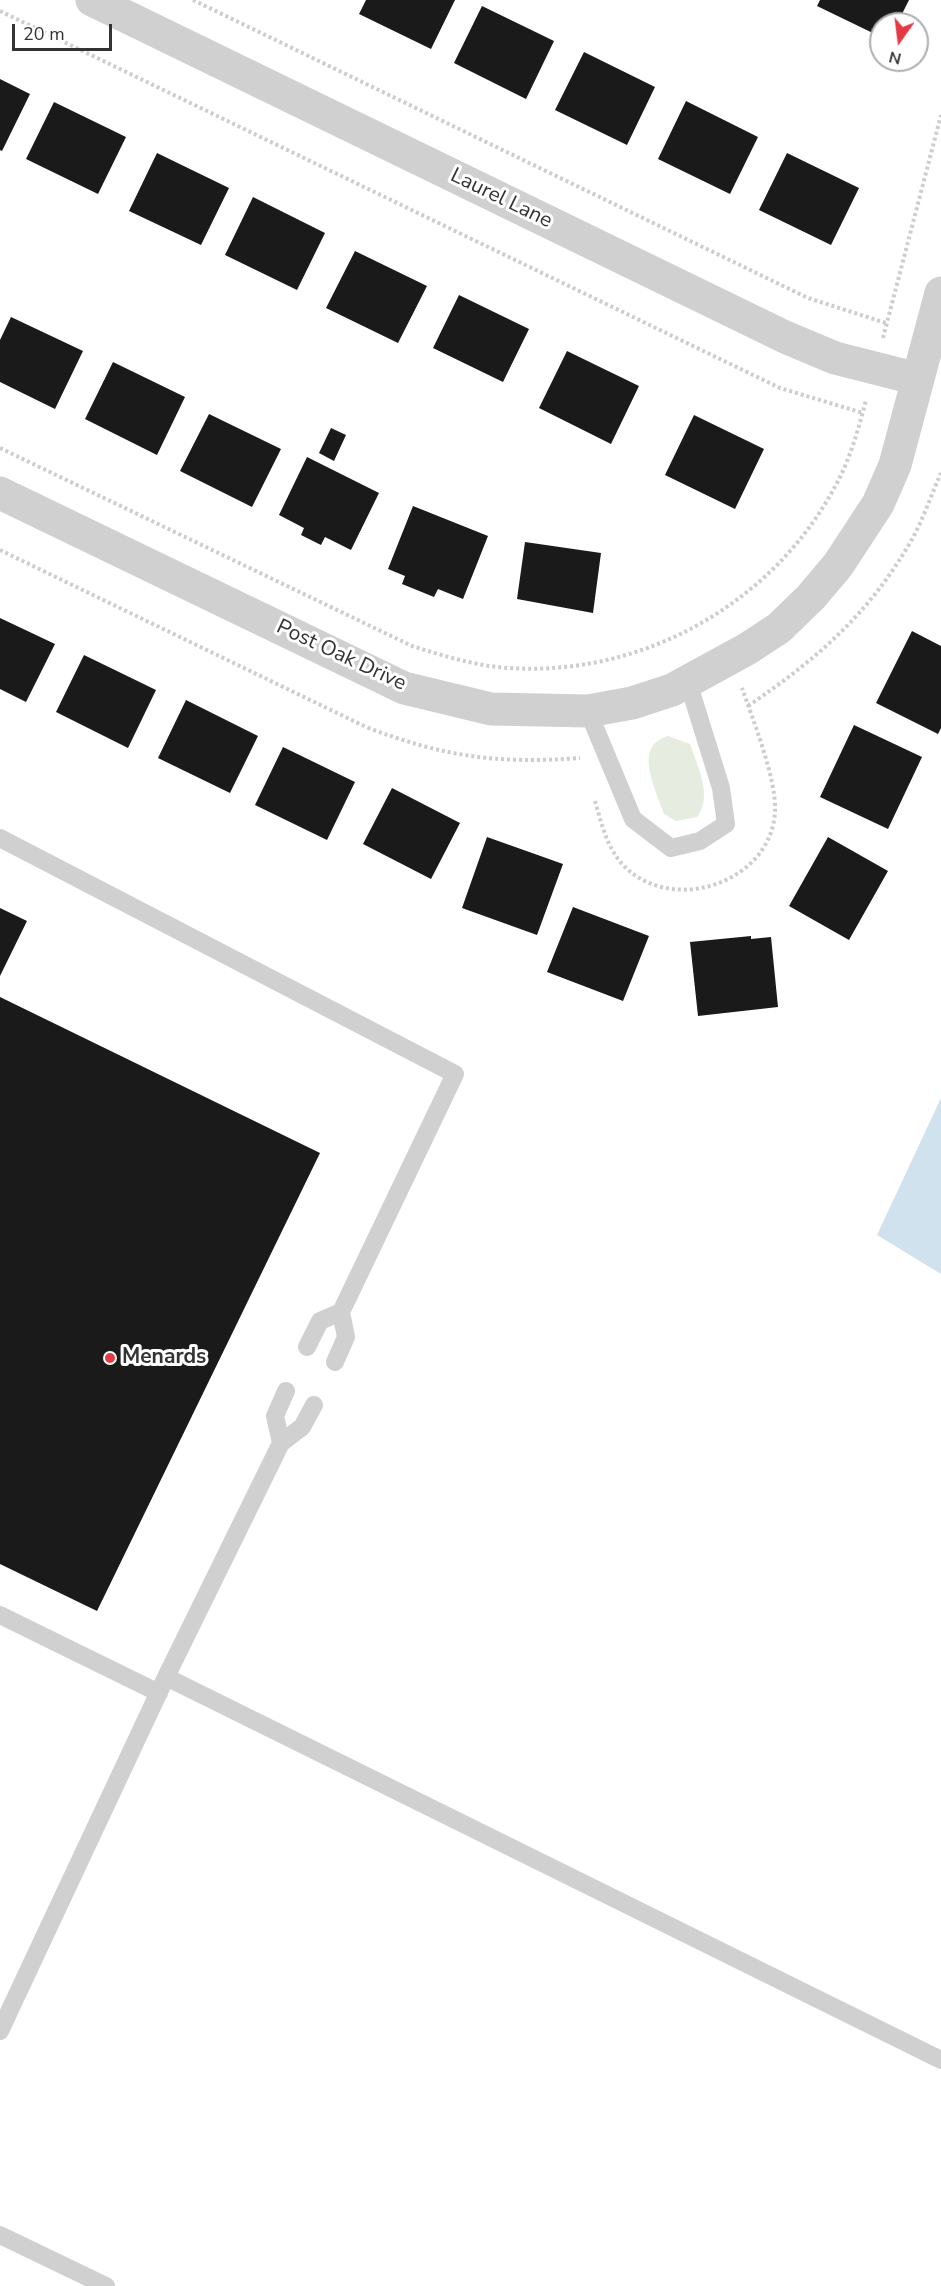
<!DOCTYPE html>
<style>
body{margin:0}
#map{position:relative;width:941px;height:2286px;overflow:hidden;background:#fff;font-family:"Nunito Sans",sans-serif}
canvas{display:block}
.north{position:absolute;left:869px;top:12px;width:60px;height:60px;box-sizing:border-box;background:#fff;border:2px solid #adadad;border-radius:50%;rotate:194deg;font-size:16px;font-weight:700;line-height:24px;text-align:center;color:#333}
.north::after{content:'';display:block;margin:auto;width:21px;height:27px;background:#e63946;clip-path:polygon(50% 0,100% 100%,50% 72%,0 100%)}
.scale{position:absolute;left:12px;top:24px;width:100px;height:27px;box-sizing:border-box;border:3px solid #333;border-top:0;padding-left:8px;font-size:18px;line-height:21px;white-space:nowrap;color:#333;-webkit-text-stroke:4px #fff;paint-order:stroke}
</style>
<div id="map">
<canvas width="941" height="2286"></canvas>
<div class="north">N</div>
<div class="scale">20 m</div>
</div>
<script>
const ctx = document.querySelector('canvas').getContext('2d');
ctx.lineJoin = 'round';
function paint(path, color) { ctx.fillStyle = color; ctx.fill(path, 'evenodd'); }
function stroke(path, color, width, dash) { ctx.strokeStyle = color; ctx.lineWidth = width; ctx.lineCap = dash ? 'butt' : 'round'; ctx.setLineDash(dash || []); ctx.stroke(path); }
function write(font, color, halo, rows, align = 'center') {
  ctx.font = font + ' "Nunito Sans",sans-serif'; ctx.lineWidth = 6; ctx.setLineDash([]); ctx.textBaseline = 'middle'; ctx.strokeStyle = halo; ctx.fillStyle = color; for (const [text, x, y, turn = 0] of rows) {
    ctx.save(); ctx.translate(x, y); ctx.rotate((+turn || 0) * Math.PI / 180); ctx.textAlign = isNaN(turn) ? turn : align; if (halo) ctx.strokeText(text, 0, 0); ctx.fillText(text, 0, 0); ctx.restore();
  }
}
const green = new Path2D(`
 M 668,736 L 690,744 C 698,767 713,797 697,817 L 676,821 L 664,814 C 656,789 632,746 668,736 Z`);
const water = new Path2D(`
 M 941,1098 L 941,1274 L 877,1235 Z`);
const building = new Path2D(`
 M 366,0 L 455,0 L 431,49 L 359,14 Z
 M 820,0 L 909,0 L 897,24 L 881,24 L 881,37 L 817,6 Z
 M 482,6 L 554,41 L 526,99 L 454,63 Z
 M 584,52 L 655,87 L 627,145 L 555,110 Z
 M 0,79 L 30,94 L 2,151 L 0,150 Z
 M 686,101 L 758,137 L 730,194 L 658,159 Z
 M 54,102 L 126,137 L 98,194 L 26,159 Z
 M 157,153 L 229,188 L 201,245 L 129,211 Z
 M 787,153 L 859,188 L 831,245 L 759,210 Z
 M 253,197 L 325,233 L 297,290 L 225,255 Z
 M 355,251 L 427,286 L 398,343 L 326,308 Z
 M 459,295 L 529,329 L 503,382 L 433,348 Z
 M 11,317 L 83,351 L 55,409 L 0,382 L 0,340 Z
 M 567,351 L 639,386 L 611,444 L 539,408 Z
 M 113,362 L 185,397 L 157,455 L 85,419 Z
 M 209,414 L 281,449 L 252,507 L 180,471 Z
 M 694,415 L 764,449 L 735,509 L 665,475 Z
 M 331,428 L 346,435 L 334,461 L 319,453 Z
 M 307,457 L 379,493 L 351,550 L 325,537 L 321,545 L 301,535 L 304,528 L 279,515 Z
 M 413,506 L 488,536 L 463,599 L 438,589 L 434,597 L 402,584 L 405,576 L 388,569 Z
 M 525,542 L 601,553 L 593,613 L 517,599 Z
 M 0,618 L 55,644 L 26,702 L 0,689 Z
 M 912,631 L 941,646 L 941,728 L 938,734 L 876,703 Z
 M 84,655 L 156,690 L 128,748 L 56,712 Z
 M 186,700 L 258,736 L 230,793 L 158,758 Z
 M 854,725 L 922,757 L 888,829 L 820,797 Z
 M 283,747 L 355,782 L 327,840 L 255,805 Z
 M 392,788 L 460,823 L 431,879 L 363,844 Z
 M 487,837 L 563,864 L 537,935 L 462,908 Z
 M 828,837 L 888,871 L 849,940 L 789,906 Z
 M 573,907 L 649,936 L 623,1001 L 547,972 Z
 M 0,908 L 27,921 L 0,976 Z
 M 751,936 L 751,939 L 771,937 L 778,1007 L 698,1016 L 690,942 Z
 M 0,997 L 320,1153 L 97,1611 L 0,1564 Z`);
const path = new Path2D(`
 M 193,0 L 808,298 L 886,323
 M 0,11 L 780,388 L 863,413
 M 883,338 L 941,115
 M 0,448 L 412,646 C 444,656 476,666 509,668 C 644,677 776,602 838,481 C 851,456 859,427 866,400
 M 0,550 L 366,727 C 445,757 496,764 580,758
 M 748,706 C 817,659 869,614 911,541 C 923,520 931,495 941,473
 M 595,801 C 602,825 607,849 625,867 C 674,915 771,882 775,812 C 777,780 753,720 742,688`);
const service = new Path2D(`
 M 588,711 L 633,819 L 671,848 L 700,841 L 726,824 L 721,788 L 688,682
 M 0,838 L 455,1074 L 341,1312 L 346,1337 L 335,1362
 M 307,1347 L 320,1321 L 341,1312
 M 281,1443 L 275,1416 L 286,1391
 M 0,1615 L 159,1693
 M 166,1677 L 941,2060
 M 0,2031 L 166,1677 L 281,1443 L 302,1427 L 314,1405
 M 0,2235 L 106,2286`);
const minor = new Path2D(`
 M 92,0 L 785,337 L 835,358 L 918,379
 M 0,493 L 404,688 L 491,709 L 588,711 L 632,703 L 672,690 L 747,649 L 779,628 L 811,597 L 838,565 L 878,504 L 895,465 L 941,293`);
const markers = [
 [110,1358,6,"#e63946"]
];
const streetNames = [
 ["Laurel Lane",501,199,26],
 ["Post Oak Drive",341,656,25]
];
const poiNames = [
 ["Menards",122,1358]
];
paint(green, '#e6ecdf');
paint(water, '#cfe2ee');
paint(building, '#1a1a1a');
stroke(path, '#cdcdcd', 4, [3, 3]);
stroke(service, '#d0d0d0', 18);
stroke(minor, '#d0d0d0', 33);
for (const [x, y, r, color] of markers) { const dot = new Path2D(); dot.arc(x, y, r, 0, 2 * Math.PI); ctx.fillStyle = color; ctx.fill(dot); stroke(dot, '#fff', 2); }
write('21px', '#333', '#fff', streetNames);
write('bold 21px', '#333', '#fff', poiNames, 'left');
</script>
